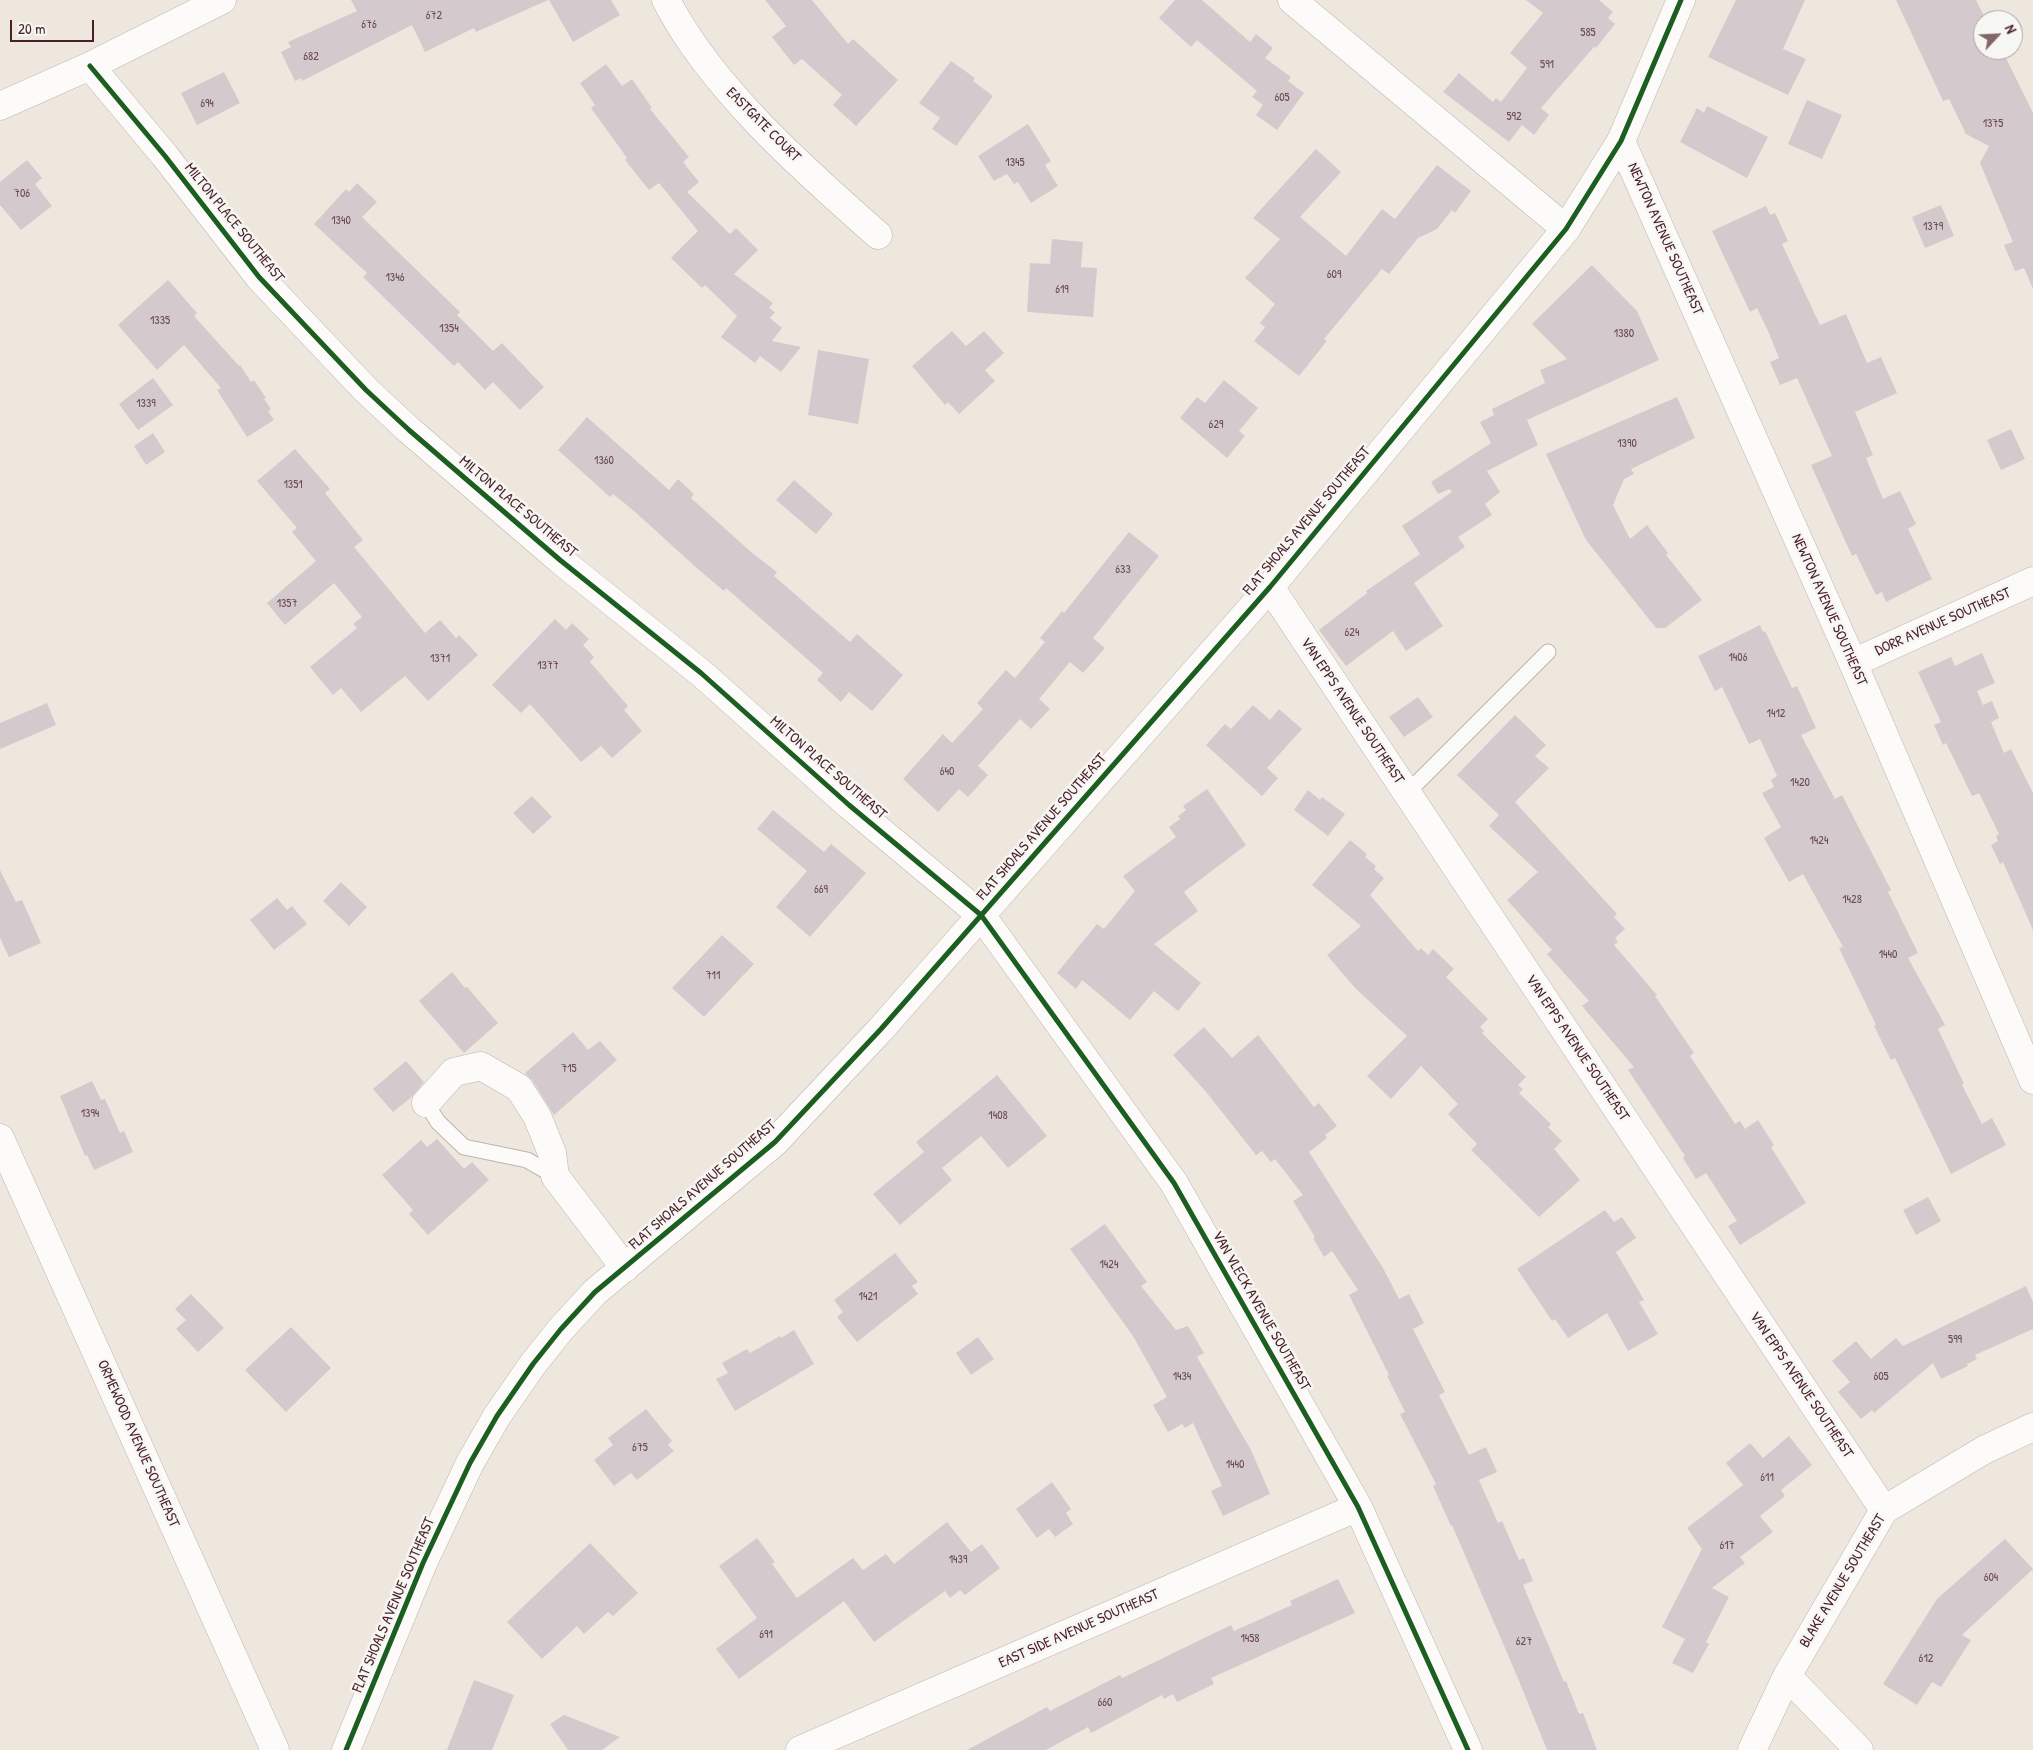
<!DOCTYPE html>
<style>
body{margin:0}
#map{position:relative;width:2033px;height:1750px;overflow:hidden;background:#eee7de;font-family:"Patrick Hand",sans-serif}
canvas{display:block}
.north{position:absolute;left:1973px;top:10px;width:50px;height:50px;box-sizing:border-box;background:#f6f6f2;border:1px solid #b1a0a2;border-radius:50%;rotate:65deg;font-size:14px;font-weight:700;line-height:20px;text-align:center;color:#4a1f2b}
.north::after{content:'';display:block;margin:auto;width:18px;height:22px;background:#83656a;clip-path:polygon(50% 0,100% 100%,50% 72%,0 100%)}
.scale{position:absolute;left:10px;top:20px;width:84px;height:22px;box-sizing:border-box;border:2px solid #4a1f2b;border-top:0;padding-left:6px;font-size:15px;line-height:18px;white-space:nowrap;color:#4a1f2b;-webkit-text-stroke:4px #f6f6f2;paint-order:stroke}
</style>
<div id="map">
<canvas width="2033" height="1750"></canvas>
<div class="north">N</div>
<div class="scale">20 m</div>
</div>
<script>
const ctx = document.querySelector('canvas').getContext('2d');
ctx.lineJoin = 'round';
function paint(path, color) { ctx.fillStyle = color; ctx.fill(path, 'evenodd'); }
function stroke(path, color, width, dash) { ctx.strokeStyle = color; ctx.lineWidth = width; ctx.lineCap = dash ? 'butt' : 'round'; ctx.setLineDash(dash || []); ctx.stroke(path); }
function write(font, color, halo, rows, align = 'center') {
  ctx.font = font + ' "Patrick Hand",sans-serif'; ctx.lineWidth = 5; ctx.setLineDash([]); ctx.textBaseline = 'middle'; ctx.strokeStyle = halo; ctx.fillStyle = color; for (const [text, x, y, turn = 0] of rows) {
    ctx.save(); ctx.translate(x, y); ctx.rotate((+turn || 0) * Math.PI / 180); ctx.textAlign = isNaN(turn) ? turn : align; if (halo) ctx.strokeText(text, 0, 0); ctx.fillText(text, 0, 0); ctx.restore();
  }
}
const building = new Path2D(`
 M 351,0 L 548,0 L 476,32 L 474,28 L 425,52 L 412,25 L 302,81 L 301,78 L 295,81 L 281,52 L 291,47 L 288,42 L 357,11 Z
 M 549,0 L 611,0 L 620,15 L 573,42 Z
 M 765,0 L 812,0 L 848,44 L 853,39 L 898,80 L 856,126 L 833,105 L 842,95 L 802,59 L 794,65 L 772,37 L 786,26 Z
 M 1175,0 L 1202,0 L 1250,42 L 1256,34 L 1273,48 L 1265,58 L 1291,77 L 1288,81 L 1304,93 L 1277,130 L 1256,115 L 1263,105 L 1252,97 L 1257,91 L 1197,40 L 1191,47 L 1159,18 Z
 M 1526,0 L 1599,0 L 1613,12 L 1608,18 L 1615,24 L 1596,48 L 1594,47 L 1541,108 L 1549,115 L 1534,135 L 1522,125 L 1509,142 L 1443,92 L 1459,73 L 1493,102 L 1496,98 L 1501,102 L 1527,68 L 1510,53 L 1543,13 Z
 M 1736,0 L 1805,0 L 1783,49 L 1806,59 L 1788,95 L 1708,57 Z
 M 1896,0 L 1976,0 L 1983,14 L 1983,50 L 2002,50 L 2033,113 L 2033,289 L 2024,268 L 2015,271 L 2004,245 L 2013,242 L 1980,163 L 1989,146 L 1966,134 L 1949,99 L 1943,101 Z
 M 951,61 L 975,78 L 973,81 L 993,96 L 956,146 L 932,129 L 940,118 L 919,103 Z
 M 606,64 L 622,86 L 632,79 L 652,108 L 650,109 L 689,157 L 683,162 L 699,182 L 687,192 L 730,234 L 736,228 L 758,250 L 734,274 L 773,303 L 769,308 L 775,312 L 770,318 L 782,328 L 772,341 L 801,347 L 781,372 L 760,356 L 755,363 L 721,337 L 737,316 L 705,285 L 702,288 L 671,258 L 698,231 L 659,183 L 649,190 L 625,160 L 627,158 L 591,108 L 595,105 L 580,83 Z
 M 224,72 L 240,103 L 197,125 L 181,93 Z
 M 1807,100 L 1842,115 L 1822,159 L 1788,144 Z
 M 1707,106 L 1768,137 L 1747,178 L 1680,142 L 1697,108 L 1704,113 Z
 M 1028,124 L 1051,161 L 1045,165 L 1058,186 L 1031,203 L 1018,182 L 1014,184 L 1007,174 L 994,181 L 978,156 Z
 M 1316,149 L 1341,172 L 1300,217 L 1346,256 L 1382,209 L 1395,219 L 1437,165 L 1471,191 L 1455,213 L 1452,210 L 1437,229 L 1418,238 L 1389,274 L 1382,269 L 1324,339 L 1327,341 L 1299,376 L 1254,341 L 1265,327 L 1260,323 L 1275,304 L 1245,278 L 1280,239 L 1253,218 Z
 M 27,160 L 42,178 L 35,184 L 52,206 L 21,230 L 0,205 L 0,182 Z
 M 357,183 L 377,202 L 362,217 L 460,312 L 457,315 L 493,351 L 502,343 L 544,387 L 520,410 L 493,382 L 485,390 L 458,362 L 454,366 L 363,277 L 367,273 L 314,224 L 346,189 L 349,192 Z
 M 1941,205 L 1954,236 L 1925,248 L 1912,217 Z
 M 1766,206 L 1770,215 L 1775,213 L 1788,241 L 1782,244 L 1820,325 L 1846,314 L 1867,363 L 1881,357 L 1897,393 L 1855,412 L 1873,455 L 1866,458 L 1883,499 L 1900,491 L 1916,524 L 1908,529 L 1932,579 L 1886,602 L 1882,592 L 1876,595 L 1856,554 L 1852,556 L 1811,465 L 1832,456 L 1797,378 L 1780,385 L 1770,362 L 1779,358 L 1768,331 L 1757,308 L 1750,312 L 1712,231 Z
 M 1052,239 L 1083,242 L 1081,267 L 1097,268 L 1093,317 L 1027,312 L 1030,263 L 1050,264 Z
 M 1592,265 L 1637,311 L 1659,360 L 1527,420 L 1538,445 L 1487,471 L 1500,492 L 1485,504 L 1492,515 L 1458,537 L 1465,547 L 1414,583 L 1443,626 L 1406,651 L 1393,631 L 1346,666 L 1319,630 L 1367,593 L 1366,591 L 1420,554 L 1402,526 L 1452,492 L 1450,489 L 1438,494 L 1431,482 L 1491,443 L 1480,422 L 1494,415 L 1492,409 L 1545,383 L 1540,370 L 1567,359 L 1532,324 Z
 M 168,280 L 197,313 L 194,316 L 239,366 L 240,365 L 251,382 L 254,380 L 266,398 L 264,399 L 271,409 L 268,411 L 274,420 L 247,437 L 217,390 L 221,388 L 184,345 L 157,370 L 118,325 Z
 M 952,331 L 966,346 L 984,331 L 1004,353 L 985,370 L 995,381 L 959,414 L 948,402 L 945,405 L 912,366 Z
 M 818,350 L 869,359 L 858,424 L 808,415 Z
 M 153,378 L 173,405 L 138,430 L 119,404 Z
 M 1224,380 L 1258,408 L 1239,431 L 1245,436 L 1227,458 L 1180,418 L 1197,397 L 1205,403 Z
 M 1677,397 L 1695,438 L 1631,469 L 1634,474 L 1624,479 L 1613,505 L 1630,539 L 1647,525 L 1668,553 L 1666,555 L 1702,600 L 1665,628 L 1656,628 L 1586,540 L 1546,454 Z
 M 587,417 L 669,490 L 678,479 L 694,494 L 691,498 L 751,552 L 777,572 L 774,576 L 850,642 L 857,634 L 903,675 L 872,711 L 849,692 L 841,702 L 817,680 L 823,673 L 726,588 L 724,591 L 699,570 L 634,511 L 613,494 L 610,497 L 558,450 Z
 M 2011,429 L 2025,459 L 2001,470 L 1987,440 Z
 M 153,433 L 165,452 L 146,465 L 134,446 Z
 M 295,449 L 330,489 L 325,493 L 363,540 L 354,547 L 425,633 L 440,620 L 456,638 L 459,635 L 478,655 L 428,701 L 405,676 L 361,712 L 341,688 L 333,695 L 310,667 L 357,628 L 353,624 L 362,617 L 334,583 L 285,625 L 267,603 L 316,561 L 292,532 L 297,528 L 257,481 Z
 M 794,480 L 833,514 L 816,534 L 776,500 Z
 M 1129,532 L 1159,556 L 1093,638 L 1105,648 L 1083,673 L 1070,662 L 1039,699 L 1050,709 L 1031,729 L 1020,719 L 978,766 L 988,775 L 968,797 L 959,789 L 938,812 L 903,779 L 943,734 L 952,743 L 983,709 L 977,703 L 1006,670 L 1015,678 L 1045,642 L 1040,638 L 1062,611 L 1064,613 Z
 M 555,619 L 566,630 L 572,623 L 589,639 L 583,645 L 594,657 L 590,662 L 628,706 L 624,710 L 642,731 L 612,758 L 601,746 L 581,762 L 530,704 L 521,713 L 492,685 Z
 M 1760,625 L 1763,632 L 1765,631 L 1792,688 L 1797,686 L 1816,728 L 1801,735 L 1835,799 L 1842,795 L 1891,890 L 1888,892 L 1918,953 L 1908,958 L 1945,1025 L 1938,1029 L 1964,1084 L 1962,1085 L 1982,1124 L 1992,1118 L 2006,1145 L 1951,1174 L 1895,1058 L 1891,1060 L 1874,1026 L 1876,1025 L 1839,948 L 1843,947 L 1803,874 L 1789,882 L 1764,838 L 1781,827 L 1762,793 L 1774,787 L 1771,780 L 1777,776 L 1760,739 L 1749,744 L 1722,687 L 1715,691 L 1698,656 Z
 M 1982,653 L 1995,683 L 1977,691 L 1983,705 L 1992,701 L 1999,718 L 1991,722 L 2004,753 L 2011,749 L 2033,793 L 2033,930 L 2003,862 L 2000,864 L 1991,845 L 1998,841 L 1996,836 L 1999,834 L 1979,793 L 1972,796 L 1946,743 L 1943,745 L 1934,725 L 1941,722 L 1918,672 L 1951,657 L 1955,666 Z
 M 1418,697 L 1433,717 L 1404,737 L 1389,717 Z
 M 47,703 L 56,725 L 0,749 L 0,723 Z
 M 1253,705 L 1270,720 L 1279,709 L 1302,729 L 1267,768 L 1278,778 L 1262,796 L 1206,745 L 1225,724 L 1231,729 Z
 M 1515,715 L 1546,745 L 1535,756 L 1549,768 L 1515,802 L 1617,914 L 1614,917 L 1625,929 L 1615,938 L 1618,942 L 1614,945 L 1657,995 L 1655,996 L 1694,1053 L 1690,1056 L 1735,1124 L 1740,1121 L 1745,1129 L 1758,1120 L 1774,1145 L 1771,1147 L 1806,1203 L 1740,1245 L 1728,1226 L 1737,1221 L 1706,1173 L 1696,1179 L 1683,1158 L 1685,1156 L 1628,1070 L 1634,1067 L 1582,1006 L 1589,1001 L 1547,954 L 1552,950 L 1507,900 L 1538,872 L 1489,826 L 1499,815 L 1457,775 Z
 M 1207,789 L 1246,845 L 1184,892 L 1198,911 L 1154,944 L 1201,983 L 1178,1011 L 1154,991 L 1130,1020 L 1082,980 L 1076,989 L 1057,973 L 1097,924 L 1104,929 L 1135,891 L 1123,876 L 1176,837 L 1169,827 L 1180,819 L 1178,816 L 1186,810 L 1183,806 Z
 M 1308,790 L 1320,800 L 1322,797 L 1345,814 L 1328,836 L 1294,810 Z
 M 532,796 L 552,817 L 533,834 L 513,813 Z
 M 773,810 L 824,852 L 831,844 L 866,873 L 810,937 L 776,907 L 807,871 L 757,829 Z
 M 1350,840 L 1367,854 L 1365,857 L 1376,866 L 1374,869 L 1384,878 L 1370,895 L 1418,951 L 1421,948 L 1428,955 L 1433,949 L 1454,969 L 1446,977 L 1488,1019 L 1480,1027 L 1484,1031 L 1482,1033 L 1526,1077 L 1518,1085 L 1523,1089 L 1519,1093 L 1551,1124 L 1548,1127 L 1562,1141 L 1554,1149 L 1580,1180 L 1539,1217 L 1471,1150 L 1477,1144 L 1448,1114 L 1458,1104 L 1421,1066 L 1391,1099 L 1367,1076 L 1407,1036 L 1355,988 L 1327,955 L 1361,926 L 1312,885 Z
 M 0,870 L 16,902 L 22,900 L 41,943 L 9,957 L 0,938 Z
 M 341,882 L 367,907 L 349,926 L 323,901 Z
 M 277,898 L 287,910 L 292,906 L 307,924 L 274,950 L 250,920 Z
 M 722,935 L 754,964 L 704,1017 L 672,988 Z
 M 452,972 L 465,988 L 467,987 L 498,1023 L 464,1053 L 419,1001 Z
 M 1204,1027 L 1232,1058 L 1258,1035 L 1314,1107 L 1319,1103 L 1337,1126 L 1325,1135 L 1327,1138 L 1309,1152 L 1383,1268 L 1399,1299 L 1409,1294 L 1424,1323 L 1413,1329 L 1445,1392 L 1439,1395 L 1469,1455 L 1486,1447 L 1497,1472 L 1479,1480 L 1498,1523 L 1502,1521 L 1519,1560 L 1524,1558 L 1533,1581 L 1523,1585 L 1564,1682 L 1566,1681 L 1579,1714 L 1583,1713 L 1597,1750 L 1547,1750 L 1517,1676 L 1452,1525 L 1451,1526 L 1433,1486 L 1436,1484 L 1400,1414 L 1405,1412 L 1387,1376 L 1389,1375 L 1349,1295 L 1358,1290 L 1332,1251 L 1324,1257 L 1313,1238 L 1315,1237 L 1293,1201 L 1303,1195 L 1275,1159 L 1271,1162 L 1262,1151 L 1256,1155 L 1207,1093 L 1173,1055 Z
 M 573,1032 L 588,1050 L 600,1041 L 617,1060 L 554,1115 L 532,1080 L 525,1073 Z
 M 406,1061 L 424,1082 L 413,1096 L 393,1112 L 373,1089 Z
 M 997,1075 L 1047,1136 L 1008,1168 L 981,1136 L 942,1168 L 952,1180 L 900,1225 L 873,1194 L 924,1152 L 916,1142 Z
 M 92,1081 L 101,1100 L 105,1099 L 120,1133 L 124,1131 L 133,1152 L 94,1170 L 87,1155 L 85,1156 L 60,1096 Z
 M 437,1139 L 464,1169 L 472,1162 L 489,1180 L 428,1235 L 409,1214 L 413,1210 L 382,1175 L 421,1140 L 427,1147 Z
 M 1928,1197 L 1941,1221 L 1916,1235 L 1903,1210 Z
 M 1605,1210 L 1614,1222 L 1622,1217 L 1636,1238 L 1616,1252 L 1644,1300 L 1639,1302 L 1658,1334 L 1628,1351 L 1607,1313 L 1568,1338 L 1555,1319 L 1552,1321 L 1517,1269 Z
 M 1105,1224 L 1147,1282 L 1141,1286 L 1176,1330 L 1188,1326 L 1204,1353 L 1197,1357 L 1251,1450 L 1270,1494 L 1223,1516 L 1211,1491 L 1222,1486 L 1193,1423 L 1185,1428 L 1182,1424 L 1168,1432 L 1153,1405 L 1167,1397 L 1133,1336 L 1070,1249 Z
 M 895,1253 L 918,1282 L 912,1286 L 918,1294 L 857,1342 L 837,1317 L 843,1312 L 834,1300 Z
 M 2026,1286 L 2033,1302 L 2033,1329 L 1975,1355 L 1977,1359 L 1967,1364 L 1968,1366 L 1941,1379 L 1933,1363 L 1874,1413 L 1872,1410 L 1861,1419 L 1838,1392 L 1850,1382 L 1832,1361 L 1856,1341 L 1871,1359 L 1896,1338 L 1903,1346 Z
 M 191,1294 L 224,1328 L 198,1352 L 176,1329 L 186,1320 L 175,1309 Z
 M 291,1327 L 331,1368 L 286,1412 L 245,1370 Z
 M 794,1330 L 814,1364 L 735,1411 L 716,1379 L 728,1373 L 722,1363 L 747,1349 L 750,1353 L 780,1336 L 781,1338 Z
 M 978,1337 L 994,1359 L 971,1375 L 956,1353 Z
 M 646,1409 L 672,1441 L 668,1445 L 674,1451 L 637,1480 L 631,1473 L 614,1486 L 594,1460 L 613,1445 L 608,1438 Z
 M 1789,1436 L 1812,1465 L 1781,1490 L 1785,1496 L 1760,1516 L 1773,1532 L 1740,1557 L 1745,1563 L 1712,1588 L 1729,1597 L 1706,1642 L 1709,1644 L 1693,1673 L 1672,1663 L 1685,1639 L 1662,1627 L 1702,1549 L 1687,1528 L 1743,1485 L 1726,1463 L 1750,1443 L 1763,1458 Z
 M 1052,1482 L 1071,1509 L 1066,1513 L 1073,1524 L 1055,1537 L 1049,1529 L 1037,1538 L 1016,1509 Z
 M 947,1522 L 971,1552 L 982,1544 L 1000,1568 L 965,1595 L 960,1590 L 950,1598 L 945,1591 L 874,1642 L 844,1601 L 739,1679 L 716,1649 L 757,1618 L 719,1566 L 757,1538 L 775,1562 L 772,1564 L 797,1598 L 853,1558 L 863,1570 L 886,1554 L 894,1564 Z
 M 2005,1539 L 2033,1569 L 1962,1635 L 1971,1640 L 1941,1687 L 1932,1682 L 1917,1705 L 1883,1684 L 1937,1599 Z
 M 590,1543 L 638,1593 L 613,1616 L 608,1612 L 584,1634 L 577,1626 L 542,1659 L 507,1622 Z
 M 1338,1579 L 1355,1613 L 1211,1678 L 1214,1684 L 1177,1702 L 1173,1694 L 1164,1699 L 1162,1695 L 1091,1733 L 1088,1727 L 1046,1750 L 967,1750 L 1047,1707 L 1050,1711 L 1120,1675 L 1122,1678 L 1231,1625 L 1234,1631 L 1292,1605 L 1290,1601 Z
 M 474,1680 L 514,1695 L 492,1750 L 447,1750 Z
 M 564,1715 L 620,1737 L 602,1750 L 568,1750 L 550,1724 Z`);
const service = new Path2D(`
 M 1407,793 L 1548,652
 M 426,1103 L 438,1122 L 464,1147 L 527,1160 L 555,1176`);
const minor = new Path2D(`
 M 666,0 C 711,88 804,170 878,235
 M 1292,0 L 1566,229
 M 90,66 L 165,156 L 259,277 L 366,390 L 409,430 L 560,560 L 701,673 L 849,805 L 981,915 L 1174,1183 L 1358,1507 L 1468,1750
 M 0,106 L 90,66 L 222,0
 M 1621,141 L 1853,663 L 2033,1080
 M 1270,587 L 1884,1510
 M 1853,663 L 2033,581
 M 426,1103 L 454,1072 L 481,1066 L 519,1088 L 537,1116 L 552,1153 L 555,1176 L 625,1268
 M 1787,1676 L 1859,1750
 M 800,1750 L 1358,1507
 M 1752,1750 L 1787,1676 L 1884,1510 L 1984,1450 L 2033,1427`);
const tertiary = new Path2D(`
 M 0,1138 L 275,1750
 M 346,1750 L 423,1563 L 470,1463 L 497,1416 L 533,1364 L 561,1329 L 595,1292 L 775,1142 L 881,1029 L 1270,587 L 1566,229 L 1621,141 L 1681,0`);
const cycleway = new Path2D(`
 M 90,66 L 165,156 L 259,277 L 366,390 L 409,430 L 560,560 L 701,673 L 849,805 L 981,915 L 1174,1183 L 1358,1507 L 1468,1750
 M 346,1750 L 423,1563 L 470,1463 L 497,1416 L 533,1364 L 561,1329 L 595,1292 L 775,1142 L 881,1029 L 1270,587 L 1566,229 L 1621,141 L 1681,0`);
const numberNames = [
 ["672",434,16],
 ["676",369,25],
 ["585",1588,33],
 ["682",311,57],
 ["591",1547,65],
 ["605",1282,98],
 ["694",207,104],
 ["592",1514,117],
 ["1375",1993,124],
 ["1345",1015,163],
 ["706",22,194],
 ["1340",341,221],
 ["1379",1933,227],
 ["609",1334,275],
 ["1346",395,278],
 ["619",1062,290],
 ["1335",160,321],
 ["1354",449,329],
 ["1380",1624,334],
 ["1339",146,404],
 ["629",1216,425],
 ["1390",1627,444],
 ["1360",604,461],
 ["1351",293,485],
 ["633",1123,570],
 ["1357",287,604],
 ["624",1352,633],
 ["1406",1738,658],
 ["1371",440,659],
 ["1377",548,666],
 ["1412",1776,714],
 ["640",947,772],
 ["1420",1800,783],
 ["1424",1819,841],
 ["669",821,890],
 ["1428",1852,900],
 ["1440",1888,955],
 ["711",713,976],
 ["715",569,1069],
 ["1394",90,1114],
 ["1408",998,1116],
 ["1424",1109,1265],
 ["1421",868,1297],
 ["599",1955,1340],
 ["1434",1182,1377],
 ["605",1881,1377],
 ["675",640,1448],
 ["1440",1235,1465],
 ["611",1767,1478],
 ["617",1727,1546],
 ["1439",958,1560],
 ["604",1991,1578],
 ["691",766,1635],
 ["1458",1250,1639],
 ["627",1524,1642],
 ["612",1926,1659],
 ["660",1105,1703]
];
const streetNames = [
 ["EASTGATE COURT",763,125,45],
 ["MILTON PLACE SOUTHEAST",234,223,51],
 ["NEWTON AVENUE SOUTHEAST",1665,239,66],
 ["MILTON PLACE SOUTHEAST",518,507,40],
 ["FLAT SHOALS AVENUE SOUTHEAST",1307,521,-50],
 ["NEWTON AVENUE SOUTHEAST",1829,610,66],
 ["DORR AVENUE SOUTHEAST",1943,622,-24],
 ["VAN EPPS AVENUE SOUTHEAST",1352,711,56],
 ["MILTON PLACE SOUTHEAST",828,768,41],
 ["FLAT SHOALS AVENUE SOUTHEAST",1042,827,-49],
 ["VAN EPPS AVENUE SOUTHEAST",1577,1048,56],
 ["FLAT SHOALS AVENUE SOUTHEAST",703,1185,-41],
 ["VAN VLECK AVENUE SOUTHEAST",1261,1311,60],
 ["VAN EPPS AVENUE SOUTHEAST",1801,1385,56],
 ["ORMEWOOD AVENUE SOUTHEAST",138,1444,66],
 ["BLAKE AVENUE SOUTHEAST",1843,1581,-59],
 ["FLAT SHOALS AVENUE SOUTHEAST",394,1605,-67],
 ["EAST SIDE AVENUE SOUTHEAST",1079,1629,-24]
];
paint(building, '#d4cace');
stroke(service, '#beb5b0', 17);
stroke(minor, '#beb5b0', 29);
stroke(tertiary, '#beb5b0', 29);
stroke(service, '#fcfbfa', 15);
stroke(minor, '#fcfbfa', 28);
stroke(tertiary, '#fcfbfa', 28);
stroke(cycleway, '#1b5e20', 5);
write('12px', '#6c4a54', null, numberNames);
write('15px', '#4a1f2b', '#f6f6f2', streetNames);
</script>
